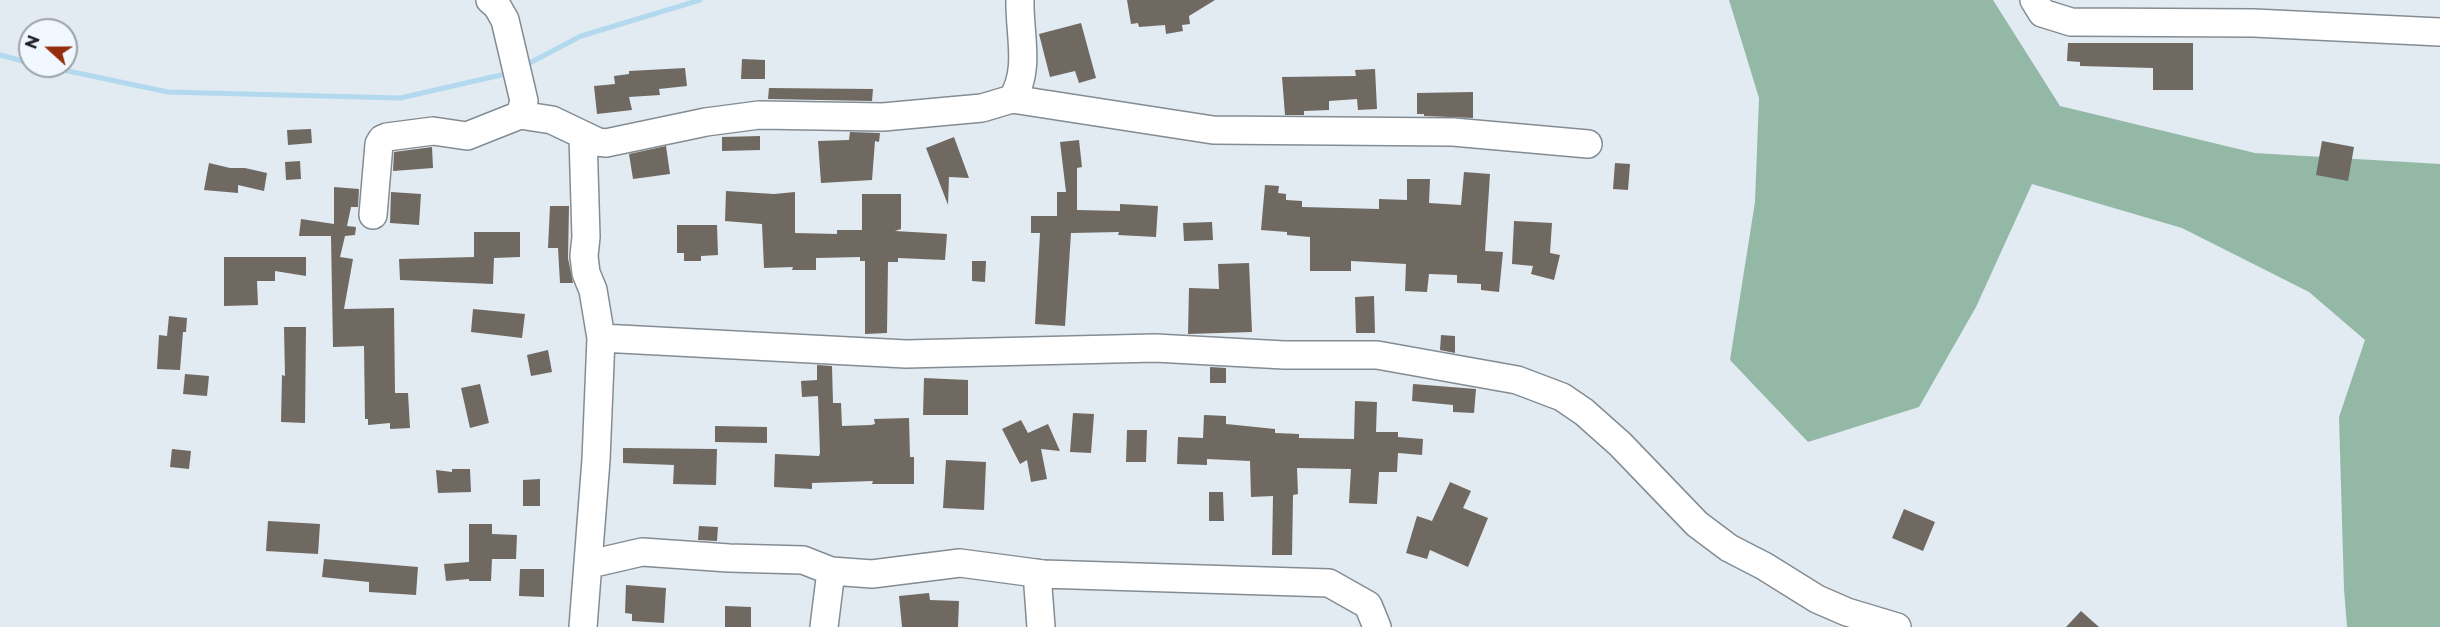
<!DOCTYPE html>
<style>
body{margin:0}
#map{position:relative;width:2440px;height:627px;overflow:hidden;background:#e2eaf2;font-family:Montserrat,sans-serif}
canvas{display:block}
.north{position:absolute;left:18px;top:18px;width:60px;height:60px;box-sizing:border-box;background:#f1f7fe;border:2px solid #9da2a7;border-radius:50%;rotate:291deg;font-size:16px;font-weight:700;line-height:24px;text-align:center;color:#1f2225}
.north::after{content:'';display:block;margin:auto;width:21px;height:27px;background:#942d0b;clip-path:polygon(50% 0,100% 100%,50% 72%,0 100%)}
</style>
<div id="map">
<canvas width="2440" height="627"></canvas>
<div class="north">N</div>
</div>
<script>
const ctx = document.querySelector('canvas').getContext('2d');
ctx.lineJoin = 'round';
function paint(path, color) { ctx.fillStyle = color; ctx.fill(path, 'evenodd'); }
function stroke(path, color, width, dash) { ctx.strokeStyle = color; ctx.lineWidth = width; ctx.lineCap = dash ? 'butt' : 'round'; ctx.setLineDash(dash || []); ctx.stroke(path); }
const forest = new Path2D(`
 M 1729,0 L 1993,0 L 2060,106 L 2255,153 L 2440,164 L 2440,627 L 2347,627 L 2344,589 L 2339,417 L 2365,340 L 2309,292 L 2182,228 L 2032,184 L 1976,307 L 1919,407 L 1808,442 L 1730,360 L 1755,202 L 1759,98 Z`);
const stream = new Path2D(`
 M 0,55 L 30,63
 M 44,66 L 168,92 L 400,98 L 510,73
 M 524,66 L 581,36 L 700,0`);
const building = new Path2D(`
 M 1127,0 L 1215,0 L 1189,16 L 1190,24 L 1182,25 L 1183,31 L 1166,34 L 1165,25 L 1139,27 L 1138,23 L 1131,24 Z
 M 1081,23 L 1096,78 L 1079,83 L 1075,71 L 1050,77 L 1039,34 Z
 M 2068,43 L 2193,43 L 2193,90 L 2153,90 L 2153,68 L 2080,66 L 2080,62 L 2067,61 Z
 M 742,59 L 765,60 L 765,79 L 741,79 Z
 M 685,68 L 687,86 L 659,89 L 660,95 L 629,97 L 632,110 L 597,114 L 594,86 L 615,84 L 614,76 L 629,74 L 629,71 Z
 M 1375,69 L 1377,109 L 1358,110 L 1357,99 L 1329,101 L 1329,110 L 1304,111 L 1304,115 L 1285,115 L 1282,77 L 1356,76 L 1355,70 Z
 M 769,88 L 873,89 L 872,101 L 768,99 Z
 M 1473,92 L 1473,118 L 1424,116 L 1424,114 L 1417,114 L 1417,93 Z
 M 311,129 L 312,143 L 288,145 L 287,130 Z
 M 850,132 L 880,133 L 879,142 L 875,141 L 872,180 L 821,183 L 818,141 L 849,140 Z
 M 760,136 L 760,150 L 722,151 L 722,137 Z
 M 954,137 L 969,178 L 949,177 L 948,205 L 926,148 Z
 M 1079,140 L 1082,167 L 1077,168 L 1077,210 L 1120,211 L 1120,204 L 1158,206 L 1156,237 L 1118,235 L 1119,232 L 1071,233 L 1065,326 L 1035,324 L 1040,233 L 1031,233 L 1031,216 L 1057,216 L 1057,192 L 1066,192 L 1060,142 Z
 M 2322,141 L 2354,147 L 2348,181 L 2316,175 Z
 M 666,146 L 670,174 L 633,179 L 629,154 Z
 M 432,147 L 433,168 L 393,171 L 394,152 Z
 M 300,161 L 301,179 L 286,180 L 285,162 Z
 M 209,163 L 230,168 L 245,168 L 267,173 L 264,191 L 238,185 L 238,193 L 204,190 Z
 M 1615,163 L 1630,164 L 1628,190 L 1613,189 Z
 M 1464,172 L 1490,174 L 1485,251 L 1503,252 L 1499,292 L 1481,290 L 1481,284 L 1457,283 L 1457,275 L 1429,274 L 1427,292 L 1405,291 L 1406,264 L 1351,261 L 1351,271 L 1310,271 L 1310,237 L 1287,235 L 1287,232 L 1261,230 L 1265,185 L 1279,186 L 1278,193 L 1286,194 L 1286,200 L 1302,201 L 1302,207 L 1379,209 L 1379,199 L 1407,200 L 1407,179 L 1430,179 L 1429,203 L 1461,205 Z
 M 334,187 L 359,189 L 358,207 L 351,207 L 347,226 L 356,227 L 355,235 L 345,236 L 340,257 L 353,259 L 344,309 L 394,308 L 395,393 L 408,393 L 410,428 L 390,429 L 390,423 L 368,425 L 368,419 L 365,419 L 364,346 L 333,347 L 331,236 L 299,236 L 301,219 L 334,224 Z
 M 726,191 L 774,194 L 795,192 L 795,233 L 837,234 L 837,230 L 862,230 L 862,194 L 901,194 L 901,229 L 895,231 L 947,234 L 945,260 L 898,258 L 898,262 L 888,262 L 887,333 L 865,334 L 865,261 L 860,261 L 860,257 L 816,258 L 816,270 L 792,270 L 793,267 L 764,268 L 762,224 L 725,221 Z
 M 391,192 L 421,194 L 419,225 L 390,223 Z
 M 550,206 L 569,206 L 568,258 L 573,283 L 560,283 L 558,248 L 548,248 Z
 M 1514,221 L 1552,223 L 1550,253 L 1560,255 L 1554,280 L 1531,274 L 1533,266 L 1512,264 Z
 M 1212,222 L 1213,240 L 1184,241 L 1183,223 Z
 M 677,225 L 717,225 L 718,255 L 701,256 L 701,261 L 684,261 L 684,253 L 677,253 Z
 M 474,232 L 520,232 L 520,257 L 494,258 L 493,284 L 400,280 L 399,259 L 474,257 Z
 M 224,257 L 306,257 L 306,276 L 275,271 L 275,281 L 257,281 L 258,305 L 224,306 Z
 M 972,261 L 986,261 L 985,282 L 972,281 Z
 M 1249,263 L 1252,332 L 1188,334 L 1189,288 L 1219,289 L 1218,264 Z
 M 1374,296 L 1375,333 L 1356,333 L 1355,297 Z
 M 473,309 L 525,314 L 522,338 L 471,332 Z
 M 169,316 L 187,318 L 186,332 L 183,332 L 180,370 L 157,369 L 159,335 L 167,336 Z
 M 284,327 L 306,327 L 305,423 L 281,422 L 282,375 L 285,376 Z
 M 1441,335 L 1455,336 L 1455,353 L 1440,350 Z
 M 548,350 L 552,372 L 531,376 L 527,355 Z
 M 817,365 L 832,366 L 833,403 L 841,403 L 842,426 L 871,425 L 875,424 L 874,419 L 909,418 L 910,457 L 914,457 L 914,484 L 872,484 L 873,481 L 812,483 L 812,489 L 774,487 L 775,454 L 819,456 L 820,453 L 818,396 L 802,397 L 801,381 L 817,380 Z
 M 1210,367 L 1226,368 L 1226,383 L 1210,383 Z
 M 185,374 L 209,376 L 207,396 L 183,394 Z
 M 924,378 L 968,380 L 968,415 L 923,415 Z
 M 480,384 L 489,423 L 470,428 L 461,388 Z
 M 1413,384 L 1476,389 L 1474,413 L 1453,412 L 1453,405 L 1412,401 Z
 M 1355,401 L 1377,402 L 1376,432 L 1398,432 L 1398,437 L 1423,439 L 1422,455 L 1398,453 L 1397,472 L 1379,472 L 1377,504 L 1349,503 L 1351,469 L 1297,468 L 1298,494 L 1293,495 L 1292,555 L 1272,555 L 1273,496 L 1251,497 L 1250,461 L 1207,459 L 1207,465 L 1177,464 L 1178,437 L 1203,438 L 1204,415 L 1226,416 L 1226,424 L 1275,429 L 1275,433 L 1299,434 L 1299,438 L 1354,439 Z
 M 1073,413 L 1094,414 L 1091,453 L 1070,452 Z
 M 1021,420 L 1028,433 L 1048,424 L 1060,451 L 1041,449 L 1047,479 L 1031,482 L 1027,460 L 1020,464 L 1002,429 Z
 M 715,426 L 767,427 L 767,443 L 715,442 Z
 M 1127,430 L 1147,430 L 1146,462 L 1126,462 Z
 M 623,448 L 717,449 L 716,485 L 673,484 L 674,465 L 623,463 Z
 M 172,449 L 191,451 L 189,469 L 170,467 Z
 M 946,460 L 986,462 L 984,510 L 943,508 Z
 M 452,469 L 470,469 L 471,492 L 438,493 L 436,470 L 452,472 Z
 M 540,479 L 540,506 L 523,506 L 523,480 Z
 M 1450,482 L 1471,491 L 1463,508 L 1488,518 L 1468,567 L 1430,550 L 1427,559 L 1406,553 L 1417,516 L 1432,521 Z
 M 1209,492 L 1223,492 L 1224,521 L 1209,521 Z
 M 1904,509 L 1935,522 L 1923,551 L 1892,538 Z
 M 268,521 L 320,524 L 318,554 L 266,551 Z
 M 469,524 L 492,524 L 492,534 L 517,535 L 516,559 L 492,559 L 491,581 L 469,581 L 469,579 L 446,581 L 444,564 L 469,562 Z
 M 699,526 L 718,527 L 717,541 L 698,540 Z
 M 324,559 L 418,567 L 416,595 L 369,592 L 369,582 L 322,577 Z
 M 520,569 L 544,569 L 544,597 L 519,596 Z
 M 626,585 L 666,588 L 664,623 L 632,621 L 632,614 L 625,613 Z
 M 929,593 L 930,600 L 959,601 L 958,627 L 902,627 L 899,596 Z
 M 725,606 L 751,607 L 751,627 L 725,627 Z
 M 2081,611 L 2099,627 L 2066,627 Z`);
const minor = new Path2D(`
 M 490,0 L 497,6 L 505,20 L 524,101 L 520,115
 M 2034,0 L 2042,13 L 2071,22 L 2254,23 L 2440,32
 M 1012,99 L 1213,130 L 1453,132 L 1588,144
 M 373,215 L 379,144 L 382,139 L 387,137 L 433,131 L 467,136 L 520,115 L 552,120 L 598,142 L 606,143 L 706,122 L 759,115 L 883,117 L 982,108 L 1012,99 C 1031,70 1019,33 1020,0
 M 601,338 L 906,354 L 1155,348 L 1284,355 L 1377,355 L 1517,380 L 1562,397 L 1584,412 L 1620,444 L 1697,524 L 1729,548 L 1764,566 L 1817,599 L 1847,612 L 1897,627
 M 590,564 L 642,552 L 729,558 L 803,560 L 831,571 L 872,574 L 960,563 L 1043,574 L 1329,583 L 1368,605 L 1377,627
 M 1037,573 L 1041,627
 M 583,627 L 596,460 L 601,338 L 593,290 L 586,273 L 584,256 L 586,237 L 583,136
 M 824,627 L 831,571`);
paint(forest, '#93b9a6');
stroke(stream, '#b2d9ed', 5);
paint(building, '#706962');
stroke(minor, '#848c93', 30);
stroke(minor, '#fff', 27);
</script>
